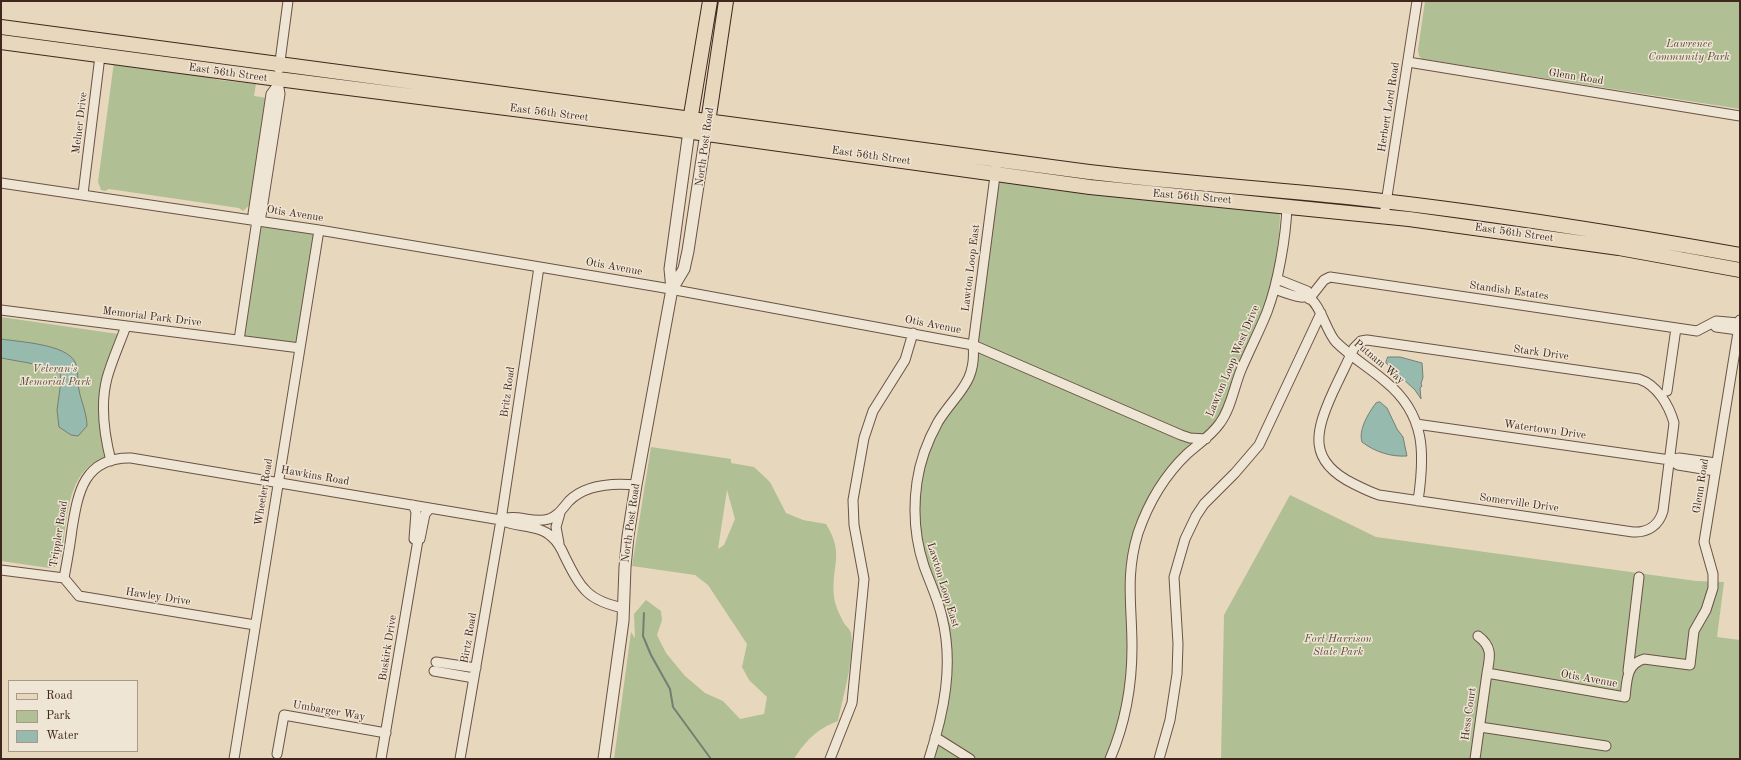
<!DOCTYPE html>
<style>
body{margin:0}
#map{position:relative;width:1741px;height:760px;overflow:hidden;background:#e7d7bd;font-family:"Old Standard TT",serif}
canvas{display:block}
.frame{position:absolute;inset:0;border:2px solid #40271e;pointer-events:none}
.legend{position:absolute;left:8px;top:680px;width:130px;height:72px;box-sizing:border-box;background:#efe5d4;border:1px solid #a9998b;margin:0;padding:5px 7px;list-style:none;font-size:12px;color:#40271e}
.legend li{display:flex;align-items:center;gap:8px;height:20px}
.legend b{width:20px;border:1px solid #a9998b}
</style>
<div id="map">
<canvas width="1741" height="760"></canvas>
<div class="frame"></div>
<ul class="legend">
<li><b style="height:5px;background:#e7d7bd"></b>Road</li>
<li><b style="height:11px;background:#b1bf95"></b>Park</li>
<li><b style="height:11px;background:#97baae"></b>Water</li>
</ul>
</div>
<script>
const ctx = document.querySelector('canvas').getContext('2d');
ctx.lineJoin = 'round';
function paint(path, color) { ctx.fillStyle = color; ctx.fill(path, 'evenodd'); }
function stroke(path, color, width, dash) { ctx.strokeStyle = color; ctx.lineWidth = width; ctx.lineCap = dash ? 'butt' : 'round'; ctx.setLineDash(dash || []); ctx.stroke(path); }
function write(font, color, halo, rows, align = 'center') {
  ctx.font = font + ' "Old Standard TT",serif'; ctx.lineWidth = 3; ctx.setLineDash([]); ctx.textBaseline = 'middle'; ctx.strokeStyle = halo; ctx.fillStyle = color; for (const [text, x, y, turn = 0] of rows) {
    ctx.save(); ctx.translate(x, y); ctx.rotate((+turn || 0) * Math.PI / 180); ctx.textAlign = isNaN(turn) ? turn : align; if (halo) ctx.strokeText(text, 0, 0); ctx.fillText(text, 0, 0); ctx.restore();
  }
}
const green = new Path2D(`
 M 1425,1 L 1740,1 L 1740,109 L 1422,59 L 1419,56 L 1418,50 Z
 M 114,62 L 177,69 L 219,80 L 256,84 L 254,96 L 267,98 L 251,204 L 243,211 L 239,208 L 109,189 L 105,191 L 101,190 L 98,182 Z
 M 1003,180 L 1278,211 L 1280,216 L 1279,235 L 1274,271 L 1266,305 L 1220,418 L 1205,434 L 1190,435 L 982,345 L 978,342 L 998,185 Z
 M 257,220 L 319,230 L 300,348 L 239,340 Z
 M 1,317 L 118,334 L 109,365 L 103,441 L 105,457 C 71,469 68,507 64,538 C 62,548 62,558 55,567 L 49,568 L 1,561 Z
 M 973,345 L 1197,439 L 1165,479 L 1135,547 L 1132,659 L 1110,759 L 929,759 L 948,659 L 915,512 L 927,447 L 966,384 Z
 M 651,447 L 731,459 L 731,463 L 754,467 L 770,482 L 786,513 L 803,520 L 826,524 C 845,555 831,565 834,597 C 835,605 840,616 844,623 C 846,626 850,629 851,633 C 855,656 843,697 838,721 C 817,729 806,740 794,759 L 614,759 L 631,632 L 635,638 L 634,614 L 646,600 L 661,611 L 662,620 L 657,635 L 666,653 L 685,676 L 705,693 L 723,701 L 740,719 L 764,714 L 767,697 L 749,680 L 742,667 L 747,644 L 708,585 L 695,575 L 632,566 ZM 727,490 L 735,519 L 724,545 L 718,549 Z
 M 1290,495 L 1376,537 L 1696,581 L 1724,582 L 1717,637 L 1740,640 L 1740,759 L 1221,759 L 1224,615 Z`);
const water = new Path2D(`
 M 1,339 C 20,342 66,344 75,362 C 79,370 77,381 79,390 C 81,401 87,414 87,426 L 78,436 L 71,435 L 59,427 L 57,410 L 61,381 L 60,373 L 29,363 L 1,358 Z
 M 1388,357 L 1400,357 L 1422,363 L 1423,377 L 1421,384 L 1422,386 L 1420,388 L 1421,399 L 1415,390 L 1386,363 Z
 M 1380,402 L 1387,408 L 1397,429 L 1403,437 L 1407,456 C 1391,457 1375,452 1362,442 C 1358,430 1369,412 1376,403 Z`);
const stream = new Path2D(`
 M 644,613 L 643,636 L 651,655 L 670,689 L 673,707 L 711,759`);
const minor = new Path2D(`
 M 1408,62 L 1740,116
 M 279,69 L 288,1
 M 1,183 L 319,230 L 659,287 L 951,341 L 973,345 L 1181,435 L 1190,438 L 1206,439
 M 83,194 L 100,56
 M 1384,216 L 1417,1
 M 257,220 L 261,216 L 280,94 L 278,82
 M 1277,279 L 1307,291 L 1307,297
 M 1275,289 C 1283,292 1292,296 1301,297 C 1303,298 1305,296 1307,297 C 1320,301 1326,332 1336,342 C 1351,357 1370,368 1386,382 C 1426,415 1425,454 1418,501
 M 1309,299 L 1324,280 L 1330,277 L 1697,331 L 1716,321 L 1739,323
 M 1,310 L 300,348
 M 1713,324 L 1716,327 L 1738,330
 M 239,340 L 257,220 L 253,214 L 271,94 L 277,86
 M 1367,340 L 1639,379 C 1657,385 1669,405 1674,423 L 1663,511 C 1659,525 1648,533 1633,532 L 1379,495 C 1370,492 1362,488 1354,484 C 1307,461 1315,432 1333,392 C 1340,377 1347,363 1354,348 L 1361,341 Z
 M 1667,391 L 1676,328
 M 1416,424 L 1670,460 L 1679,458 L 1716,463
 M 1670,460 L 1678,465 L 1715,471
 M 111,461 C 104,434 100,405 107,378 C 112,360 120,343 126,326
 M 413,505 L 416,512 L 414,539 L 416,540 L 420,539 L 425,514 L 430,508
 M 501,520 C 515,513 533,524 549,519 C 559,515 562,509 569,501 C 586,484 614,483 636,485
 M 559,543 L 556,527 L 560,513
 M 1,570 L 64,578 C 67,562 70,546 72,529 C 78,492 84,457 131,458 L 501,520 C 516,528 539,524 552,537 C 558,542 562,550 565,557 C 581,589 588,601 624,608
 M 64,578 L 79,596 L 255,625
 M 1478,636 C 1493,647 1490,657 1487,673 L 1625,697 C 1627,681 1626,664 1644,659 L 1690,665 L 1694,631 L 1706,610 L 1713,588 L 1713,574 L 1704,542 L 1740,320
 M 436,662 L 476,668
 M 434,671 L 474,678
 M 1628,671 L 1639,577
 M 1480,727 L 1606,746
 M 935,737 L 970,759
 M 277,754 L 284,715 L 386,733
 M 234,759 L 319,230
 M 381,759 L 418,540
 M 460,759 L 501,520 L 539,267
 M 830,759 L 852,703 L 864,579 L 854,525 L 853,500 L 864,438 L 873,411 L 905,360 L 913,333
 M 929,759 C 944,712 954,665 942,617 C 938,599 930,583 924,566 C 915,539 913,510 917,482 C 920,461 928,440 938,422 C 956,393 977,383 973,345 L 996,168
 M 1110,759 C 1125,724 1132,685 1132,647 C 1132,605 1125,576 1138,533 C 1148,504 1164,476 1187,454 C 1198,444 1211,436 1220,423 C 1231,408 1234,387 1241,370 C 1249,351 1259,332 1267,312 C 1278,283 1286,237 1287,206
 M 1159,759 L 1170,720 L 1177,674 L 1178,644 L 1174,577 L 1185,539 L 1196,516 L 1204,504 L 1235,473 L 1259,445 L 1321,313
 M 1475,759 L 1487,673`);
const tertiary = new Path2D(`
 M 672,289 L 684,269 L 688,251 L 706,133
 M 604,759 L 623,621 L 625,567 L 628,536 L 636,485 L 672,289 L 670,269 L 689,131`);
const primary = new Path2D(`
 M 1,27 L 1089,172 C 1181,183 1273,189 1365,199 C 1491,213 1616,233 1740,255
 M 1,42 L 278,79 L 671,129 L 1090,187 L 1409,219 L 1619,248 L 1740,270
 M 689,127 L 710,1
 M 707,129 L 726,1`);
const parkNames = [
 ["Lawrence",1689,44],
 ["Community Park",1689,57],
 ["Veteran's",55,369],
 ["Memorial Park",55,382],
 ["Fort Harrison",1338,639],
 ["State Park",1338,652]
];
const streetNames = [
 ["East 56th Street",228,73,8],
 ["Glenn Road",1576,77,9],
 ["Herbert Lord Road",1389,107,-81],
 ["East 56th Street",549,113,7],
 ["Melner Drive",80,123,-83],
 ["North Post Road",705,147,-82],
 ["East 56th Street",871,156,8],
 ["East 56th Street",1192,197,5],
 ["Otis Avenue",295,214,9],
 ["East 56th Street",1514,233,8],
 ["Otis Avenue",614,267,10],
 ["Lawton Loop East",971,268,-83],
 ["Standish Estates",1509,291,8],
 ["Memorial Park Drive",152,317,7],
 ["Otis Avenue",933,325,11],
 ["Stark Drive",1541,353,8],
 ["Lawton Loop West Drive",1233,361,-67],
 ["Putnam Way",1379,362,40],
 ["Britz Road",508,392,-82],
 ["Watertown Drive",1545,430,8],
 ["Hawkins Road",315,476,10],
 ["Glenn Road",1701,486,-81],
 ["Wheeler Road",264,492,-81],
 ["Somerville Drive",1519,503,8],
 ["North Post Road",631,523,-82],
 ["Trippler Road",59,534,-81],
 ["Lawton Loop East",943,585,73],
 ["Hawley Drive",158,597,9],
 ["Birtz Road",469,638,-80],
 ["Buskirk Drive",388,648,-81],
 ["Otis Avenue",1589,679,10],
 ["Umbarger Way",329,711,10],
 ["Hess Court",1469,714,-82]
];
paint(green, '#b1bf95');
paint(water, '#97baae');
stroke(water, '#747f74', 1);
stroke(stream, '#747f74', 2);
stroke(minor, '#6a5346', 11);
stroke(tertiary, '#6a5346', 13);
stroke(primary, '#40271e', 16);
stroke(minor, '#efe5d4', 9);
stroke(tertiary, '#efe5d4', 11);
stroke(primary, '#e7d7bd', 14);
write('italic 11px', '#5c4d3c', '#efe5d4', parkNames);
write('11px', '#40271e', '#efe5d4', streetNames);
</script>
